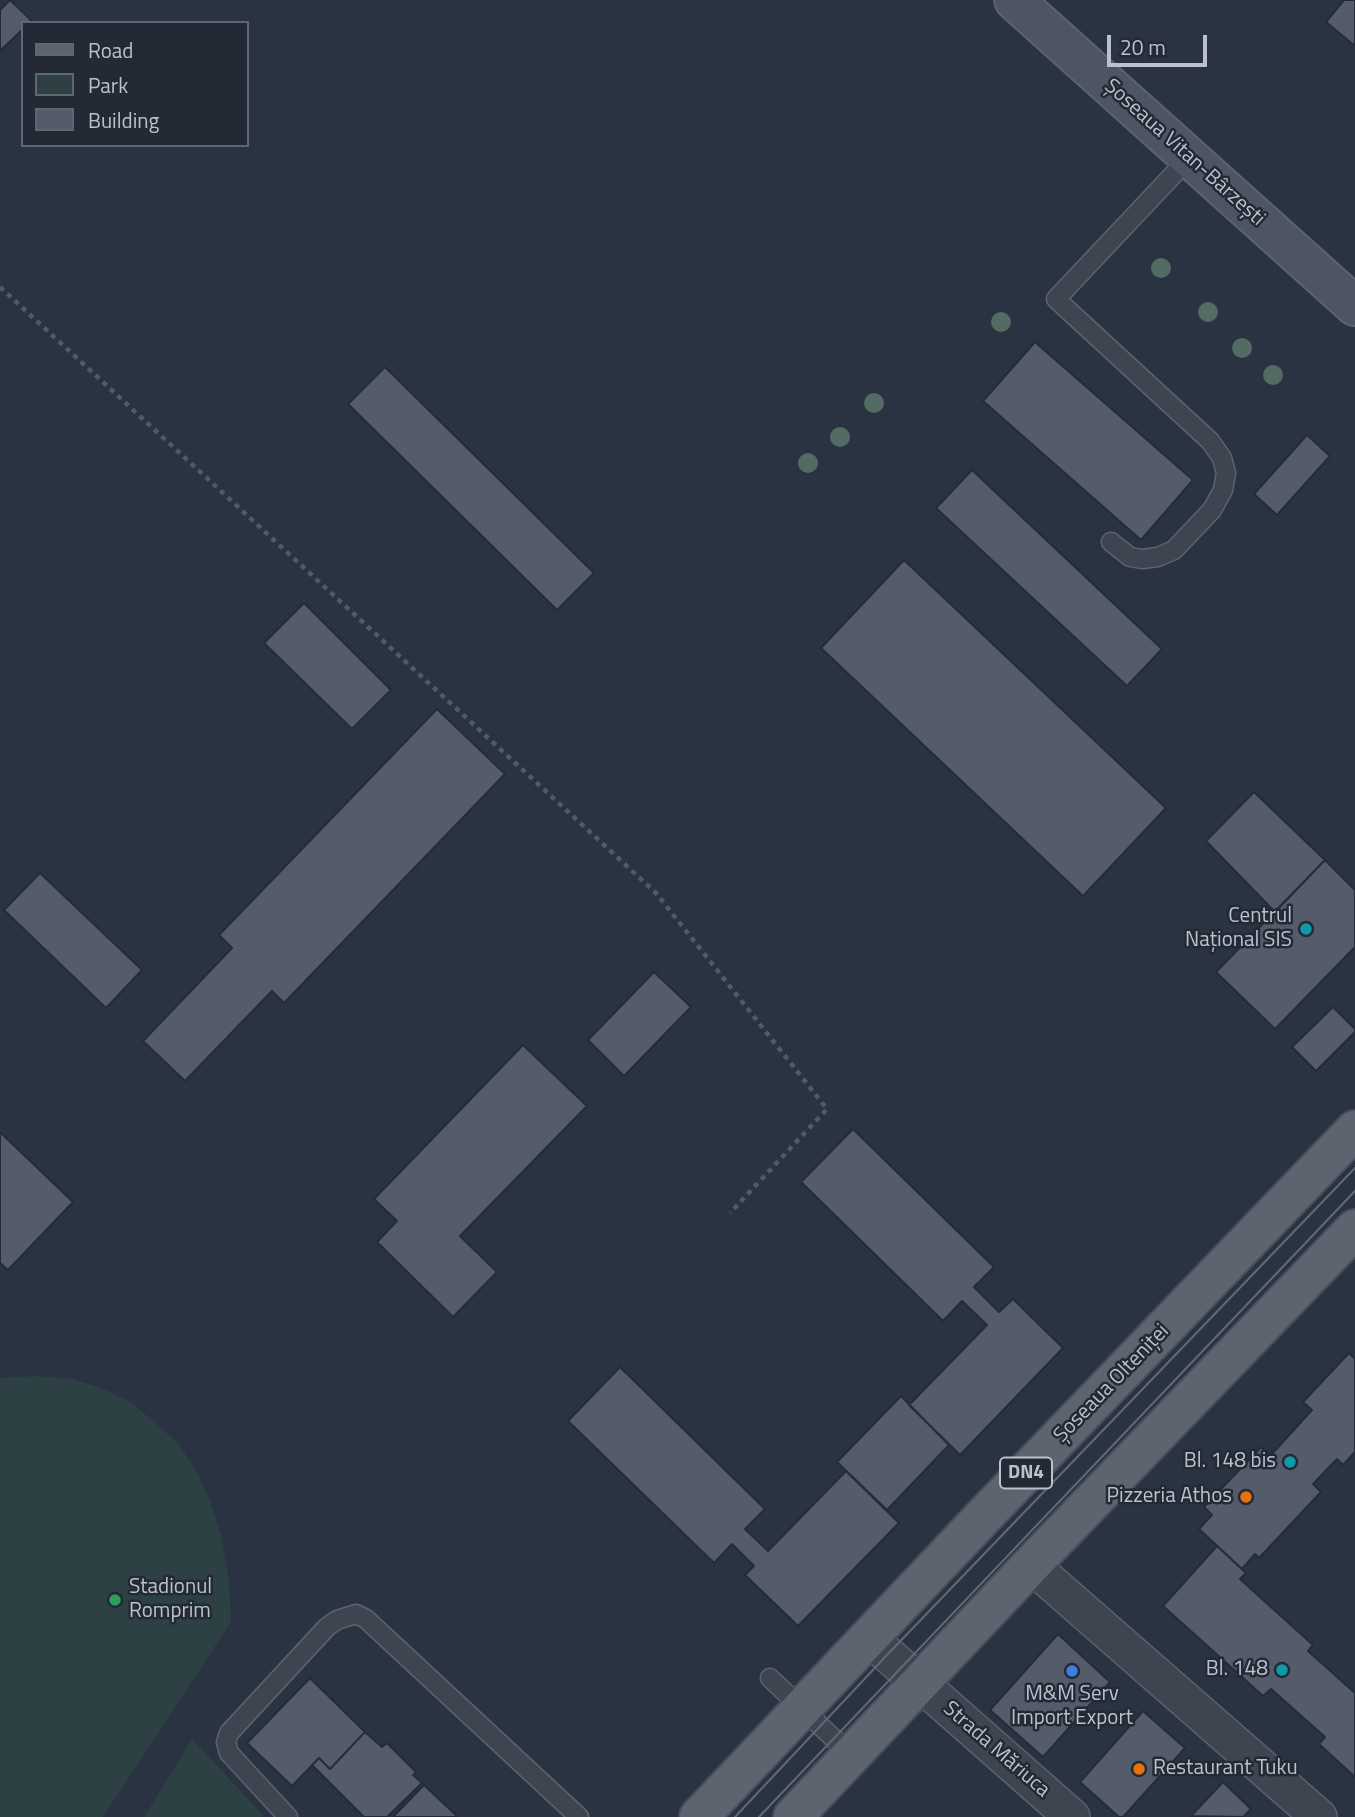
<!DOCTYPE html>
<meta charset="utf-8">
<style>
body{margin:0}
#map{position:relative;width:1355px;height:1817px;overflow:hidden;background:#2a3341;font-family:"Titillium Web",sans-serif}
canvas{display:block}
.legend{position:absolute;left:21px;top:21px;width:228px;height:126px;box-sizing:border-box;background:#232a36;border:2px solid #606672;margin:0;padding:9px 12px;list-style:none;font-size:21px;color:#bbc0cb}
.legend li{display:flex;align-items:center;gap:14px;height:35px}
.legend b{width:35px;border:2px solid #606672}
.scale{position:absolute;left:1107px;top:35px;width:100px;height:32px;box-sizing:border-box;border:4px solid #bbc0cb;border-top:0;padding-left:9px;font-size:21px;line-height:24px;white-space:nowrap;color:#bbc0cb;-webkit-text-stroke:5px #232a36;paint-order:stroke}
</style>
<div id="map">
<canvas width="1355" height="1817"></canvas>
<ul class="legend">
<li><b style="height:9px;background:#5d6470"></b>Road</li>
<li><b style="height:19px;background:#2d4043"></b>Park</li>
<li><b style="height:19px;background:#545c6b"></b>Building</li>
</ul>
<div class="scale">20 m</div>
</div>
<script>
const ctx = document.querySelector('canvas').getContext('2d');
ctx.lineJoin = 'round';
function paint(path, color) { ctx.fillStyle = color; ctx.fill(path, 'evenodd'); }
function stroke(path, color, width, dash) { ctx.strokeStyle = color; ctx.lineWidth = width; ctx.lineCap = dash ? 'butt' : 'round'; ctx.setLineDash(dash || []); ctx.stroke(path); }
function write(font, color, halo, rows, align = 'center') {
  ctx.font = font + ' "Titillium Web",sans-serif'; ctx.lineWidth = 5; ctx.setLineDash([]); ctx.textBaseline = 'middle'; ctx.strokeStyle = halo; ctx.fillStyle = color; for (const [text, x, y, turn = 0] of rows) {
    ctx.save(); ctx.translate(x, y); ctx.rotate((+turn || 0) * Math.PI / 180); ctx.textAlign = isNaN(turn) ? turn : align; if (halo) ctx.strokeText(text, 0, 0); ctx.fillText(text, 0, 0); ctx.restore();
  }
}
const green = new Path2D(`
 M 38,1376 L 71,1379 L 99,1387 L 131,1402 L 178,1443 L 197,1472 L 210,1500 L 221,1536 L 229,1579 L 231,1622 L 103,1817 L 0,1817 L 0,1378 Z
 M 192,1739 L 263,1815 L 261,1817 L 144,1817 Z`);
const building = new Path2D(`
 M 10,0 L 31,20 L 29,23 L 23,23 L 23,29 L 0,51 L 0,10 Z
 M 1344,0 L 1355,0 L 1355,46 L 1326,22 Z
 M 1035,342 L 1193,480 L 1141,540 L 983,401 Z
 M 385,367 L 594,573 L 557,610 L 348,404 Z
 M 1307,435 L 1330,456 L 1277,515 L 1254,494 Z
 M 972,470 L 1162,649 L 1127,686 L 936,508 Z
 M 904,560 L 1166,808 L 1083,896 L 821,648 Z
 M 304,603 L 391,690 L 352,729 L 264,643 Z
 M 437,709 L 505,774 L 284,1003 L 272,991 L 185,1081 L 143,1041 L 232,948 L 219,935 Z
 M 1254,792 L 1325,860 L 1275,912 L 1206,841 Z
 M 1325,860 L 1355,890 L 1355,947 L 1275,1029 L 1216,972 Z
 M 40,873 L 142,970 L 106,1008 L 4,910 Z
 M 654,972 L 691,1007 L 624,1076 L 588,1040 Z
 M 1333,1007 L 1355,1029 L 1355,1032 L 1316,1071 L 1292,1047 Z
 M 523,1045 L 587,1106 L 460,1236 L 497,1272 L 453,1317 L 377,1242 L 397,1221 L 374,1199 Z
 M 853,1129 L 994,1267 L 974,1287 L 999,1312 L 1013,1299 L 1063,1348 L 960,1455 L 909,1405 L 987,1325 L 962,1301 L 943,1321 L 801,1182 Z
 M 0,1132 L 73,1202 L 8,1270 L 0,1263 Z
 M 1349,1353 L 1355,1359 L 1355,1452 L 1343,1465 L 1337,1459 L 1313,1484 L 1321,1492 L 1259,1558 L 1255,1554 L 1242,1569 L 1199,1529 L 1212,1515 L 1204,1507 L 1261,1447 L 1270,1456 L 1312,1410 L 1303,1402 Z
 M 620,1367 L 765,1509 L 745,1529 L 768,1551 L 846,1471 L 899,1523 L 798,1626 L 745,1575 L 754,1566 L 732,1544 L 714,1563 L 568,1421 Z
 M 901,1396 L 949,1445 L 887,1510 L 837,1462 Z
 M 1217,1546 L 1246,1573 L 1240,1579 L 1313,1645 L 1308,1651 L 1355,1693 L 1355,1777 L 1319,1744 L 1325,1737 L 1271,1689 L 1263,1696 L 1163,1606 Z
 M 1058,1634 L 1110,1682 L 1043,1757 L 990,1710 Z
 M 310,1678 L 365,1732 L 330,1769 L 319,1758 L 292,1786 L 247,1743 Z
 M 1143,1711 L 1185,1748 L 1123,1817 L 1119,1817 L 1080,1782 Z
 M 365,1732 L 382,1747 L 387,1743 L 416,1772 L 413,1775 L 422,1783 L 387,1817 L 364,1817 L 312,1765 L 319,1758 L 330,1769 Z
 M 1223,1782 L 1251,1809 L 1243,1817 L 1191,1816 Z
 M 424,1785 L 458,1817 L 393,1817 Z`);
const path = new Path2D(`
 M 0,287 L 656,893 L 827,1109 L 730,1213`);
const service = new Path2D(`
 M 1111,542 L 1130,557 L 1142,559 L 1158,557 L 1174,550 L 1212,510 L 1223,490 L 1226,473 L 1222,458 L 1210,441 L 1056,299 L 1189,158
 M 770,1678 L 851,1755
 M 288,1817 L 229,1753 L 226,1742 L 229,1733 L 327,1627 L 337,1620 L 356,1614 L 366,1619 L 579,1817`);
const minor = new Path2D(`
 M 1031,1565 L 1319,1817
 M 869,1638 L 1072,1817`);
const secondary = new Path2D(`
 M 1014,0 L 1355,306`);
const primary = new Path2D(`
 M 699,1817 L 982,1518 L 1355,1130
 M 793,1817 L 1031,1565 L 1355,1229`);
const tram = new Path2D(`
 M 735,1817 L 887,1655 L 1355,1168
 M 759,1817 L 1355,1191`);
const trees = [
 [1161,268],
 [1208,312],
 [1001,322],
 [1242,348],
 [1273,375],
 [874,403],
 [840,437],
 [808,463]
];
const markers = [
 [1306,929,7,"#0f9aa8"],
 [1290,1462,7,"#0f9aa8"],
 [1246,1497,7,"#e8710a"],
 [115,1600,7,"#2e9e5b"],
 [1282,1670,7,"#0f9aa8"],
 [1072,1671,7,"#3f7fe0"],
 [1139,1769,7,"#e8710a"]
];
const shields = [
 [1026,1473,52]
];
const shieldNames = [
 ["DN4",1026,1473]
];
const streetNames = [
 ["Șoseaua Vitan-Bârzești",1184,153,42],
 ["Șoseaua Olteniței",1112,1384,-46],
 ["Strada Măriuca",996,1750,41]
];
const poiNames = [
 ["Centrul",1292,917],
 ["Național SIS",1292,941],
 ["Bl. 148 bis",1276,1462],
 ["Pizzeria Athos",1232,1497],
 ["Stadionul",129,1588,"left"],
 ["Romprim",129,1612,"left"],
 ["Bl. 148",1268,1670],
 ["M&M Serv",1072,1695,"center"],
 ["Import Export",1072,1719,"center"],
 ["Restaurant Tuku",1153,1769,"left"]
];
paint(green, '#2d4043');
paint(building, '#545c6b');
stroke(building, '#252c38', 2);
stroke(service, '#5c636e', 21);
stroke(minor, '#5c636e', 38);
stroke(secondary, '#5c636e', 42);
stroke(primary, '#484e5a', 42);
stroke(path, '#4d5d61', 4.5, [5, 5]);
stroke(service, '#3e4551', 18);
stroke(minor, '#3e4551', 35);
stroke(secondary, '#4d5463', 38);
stroke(primary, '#5d6470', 38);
stroke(tram, '#616977', 2);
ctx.fillStyle = '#536b63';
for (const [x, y] of trees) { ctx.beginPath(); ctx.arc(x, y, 10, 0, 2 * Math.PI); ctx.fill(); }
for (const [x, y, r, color] of markers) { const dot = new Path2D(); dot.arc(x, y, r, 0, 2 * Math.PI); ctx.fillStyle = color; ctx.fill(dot); stroke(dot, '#232a36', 2.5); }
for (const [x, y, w] of shields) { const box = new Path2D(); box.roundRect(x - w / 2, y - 15.5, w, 31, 5); ctx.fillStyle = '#232a36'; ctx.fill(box); stroke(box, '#bbc0cb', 2); }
write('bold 19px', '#bbc0cb', null, shieldNames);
write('21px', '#bbc0cb', '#232a36', streetNames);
write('21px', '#bbc0cb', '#232a36', poiNames, 'right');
</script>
